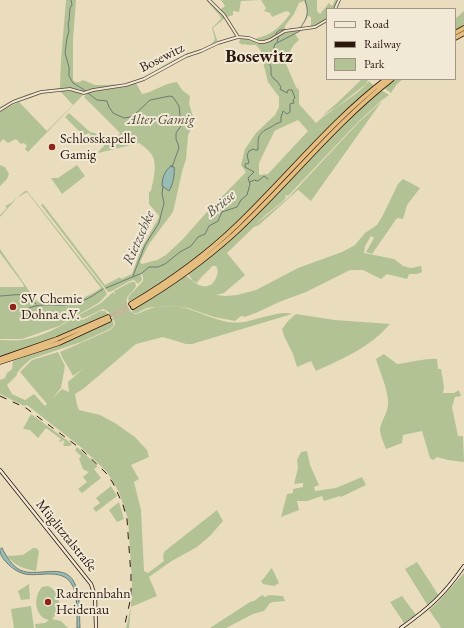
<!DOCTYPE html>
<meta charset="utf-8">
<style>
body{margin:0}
#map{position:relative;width:464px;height:628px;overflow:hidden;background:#eaddbe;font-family:"EB Garamond",serif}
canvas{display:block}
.legend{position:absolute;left:326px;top:8px;width:130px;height:72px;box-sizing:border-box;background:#f1e9d5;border:1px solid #a29586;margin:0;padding:5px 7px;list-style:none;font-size:12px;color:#2c180f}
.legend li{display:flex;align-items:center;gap:8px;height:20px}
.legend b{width:20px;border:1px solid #a29586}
</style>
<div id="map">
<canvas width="464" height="628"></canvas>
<ul class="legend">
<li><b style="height:5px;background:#f1e9d5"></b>Road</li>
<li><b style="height:5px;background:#2c180f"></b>Railway</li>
<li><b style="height:11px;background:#b2c295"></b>Park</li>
</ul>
</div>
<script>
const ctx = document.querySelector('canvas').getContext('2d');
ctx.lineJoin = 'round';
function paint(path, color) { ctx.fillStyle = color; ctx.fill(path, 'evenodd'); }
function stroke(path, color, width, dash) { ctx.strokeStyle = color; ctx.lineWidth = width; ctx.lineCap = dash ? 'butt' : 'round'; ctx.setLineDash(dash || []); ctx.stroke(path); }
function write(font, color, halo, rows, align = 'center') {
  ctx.font = font + ' "EB Garamond",serif'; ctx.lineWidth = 4; ctx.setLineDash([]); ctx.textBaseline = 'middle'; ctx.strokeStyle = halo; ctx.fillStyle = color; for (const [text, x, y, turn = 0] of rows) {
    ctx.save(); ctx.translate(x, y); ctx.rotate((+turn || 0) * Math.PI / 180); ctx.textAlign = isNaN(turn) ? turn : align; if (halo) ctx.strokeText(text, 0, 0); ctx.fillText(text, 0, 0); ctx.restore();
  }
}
const green = new Path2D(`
 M 66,0 L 76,0 L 73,40 L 73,80 L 75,82 L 79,82 L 83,80 L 95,85 L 104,85 L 125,84 L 125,85 L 85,92 L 68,89 L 41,91 L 21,97 L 0,109 L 0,107 C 22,95 35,90 60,88 L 61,60 Z
 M 206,0 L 208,0 L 225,18 L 213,28 L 218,43 L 200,51 L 186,55 L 137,81 L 126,85 L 126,83 C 150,78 168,60 191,52 C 199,49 211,48 215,39 L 212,28 L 221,19 L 220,16 Z
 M 221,0 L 317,0 L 317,11 L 320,14 L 329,3 L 332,6 L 335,0 L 338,0 L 334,9 L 327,9 L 326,19 L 318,24 L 311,27 L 311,17 L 308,16 L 300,29 C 305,19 311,12 304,1 L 299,3 L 294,14 L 285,26 L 285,30 C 273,35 271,43 256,40 L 257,38 C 272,35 281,26 290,14 L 289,12 L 286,11 L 272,17 L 270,13 L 264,11 L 266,8 L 261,0 L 241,1 L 239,12 L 233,11 L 233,15 L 227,17 L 220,10 L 225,6 Z
 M 464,11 L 464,26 L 455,31 L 455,19 Z
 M 301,30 L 295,34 L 299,40 C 292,45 287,56 286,64 L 296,87 L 299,90 L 299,104 L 316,123 C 332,108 355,98 369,81 L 374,86 C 323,127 282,178 236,223 C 204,253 169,281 131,301 L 133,308 L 135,309 L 185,275 C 194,281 201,291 212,284 C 216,279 220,272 216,266 L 212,266 C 207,273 201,276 197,283 L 193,281 L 188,274 L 221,247 L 356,112 L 381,90 L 389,95 L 382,100 L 358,122 L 288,196 L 285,195 L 286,198 C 277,207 265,214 256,224 L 289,197 L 358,123 L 382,101 L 311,201 L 298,190 L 259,225 L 254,227 L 227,253 L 245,275 L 224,293 L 216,295 L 225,296 L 237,295 L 256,290 L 298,268 L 342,252 L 355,245 L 365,233 L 377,225 L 382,217 L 398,184 L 403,179 L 420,188 L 407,205 L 403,219 L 397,218 L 372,254 L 366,252 L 374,238 L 371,236 L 365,246 L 364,253 L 394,259 L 403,266 L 411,268 L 421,266 L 422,272 L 417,274 L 409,274 L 407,279 L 387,274 L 381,279 L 363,270 L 350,270 L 306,292 L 279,302 L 258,312 L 245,317 L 241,316 L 235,321 L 214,317 L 188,308 L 174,306 L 153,307 L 147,308 L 137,313 L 133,313 L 128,299 L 129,296 L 143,281 L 143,277 L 140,271 L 142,280 L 138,284 L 134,280 L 130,281 L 110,292 L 108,292 L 41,205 L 43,204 L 105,285 L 120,277 L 121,279 L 132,274 L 141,249 L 158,219 L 159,216 L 149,204 L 149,192 L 151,191 C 153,180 158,165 152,155 C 149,150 143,146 139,143 L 86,156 L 86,154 L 98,152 L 104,146 L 103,143 L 99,144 L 90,142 L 90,133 L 83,135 L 65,117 L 69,113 L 90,132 L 95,133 L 99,137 L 118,136 L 120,133 L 84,97 L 86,95 L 85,93 C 102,88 119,88 136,83 L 142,94 C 154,92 164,83 177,82 L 182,90 L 190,96 L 189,103 L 193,117 L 192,127 L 188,135 L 186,159 L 182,172 L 173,212 L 149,244 L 140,262 L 142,264 L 157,260 L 166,255 L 183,239 L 206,213 L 246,172 L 241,165 L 245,149 L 256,133 L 275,115 L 279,107 L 279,97 L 268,82 L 263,62 L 261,51 L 256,45 L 247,45 L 245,44 L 243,45 L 239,43 L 240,39 L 246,38 L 264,43 L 271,41 L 282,33 ZM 298,120 L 308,131 L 268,174 L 259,175 L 259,163 L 274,132 L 276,130 Z
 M 362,79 L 368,79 L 368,80 L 366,84 L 338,106 L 322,116 L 337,103 Z
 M 396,79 L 403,79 L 397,84 L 391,93 L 384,88 Z
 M 70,90 L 81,93 L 83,95 L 28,152 L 25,149 L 27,146 L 24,143 L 21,144 L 16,139 L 8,143 L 3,139 L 0,143 L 0,112 C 24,98 42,91 70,90 ZM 60,91 L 73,105 L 47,131 L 19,102 L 42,94 Z
 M 0,165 L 5,167 L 9,174 L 7,179 L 0,186 Z
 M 77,165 L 85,176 L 62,194 L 51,178 L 58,178 Z
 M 25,191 L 27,191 L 105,290 L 107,294 L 100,302 L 59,326 L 22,339 L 0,339 L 0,287 L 24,287 L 23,284 L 0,253 L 0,249 L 32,295 L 38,302 C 65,305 79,303 101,288 L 27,192 L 17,198 L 0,217 L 0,215 L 7,208 L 5,206 L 11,203 Z
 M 131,282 L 135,282 L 136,286 C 131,296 124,294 128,307 C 130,311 131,312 135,314 C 140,314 144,310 149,309 C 156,306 165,306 173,306 C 198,308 219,326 244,322 C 257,320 281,310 292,314 L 192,344 L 186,344 L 163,337 L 136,344 L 83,389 L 75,394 L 77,405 L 79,410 L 100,415 L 115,423 L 135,437 L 147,450 L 149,457 L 131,465 L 139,479 L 134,482 L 141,510 L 144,571 L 148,573 L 164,561 L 163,555 L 165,551 L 217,510 L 223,521 L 210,536 L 197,547 L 170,562 L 149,577 L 157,596 L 131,607 L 129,628 L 126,628 L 131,607 L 132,582 L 128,519 L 119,492 L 107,472 L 82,448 L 27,405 L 24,406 L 0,394 L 0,380 L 5,378 L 7,373 L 12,369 L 13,361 L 59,345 L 108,323 L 110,320 L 108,316 L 105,315 L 56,338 L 0,356 L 0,340 C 7,340 15,341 22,340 C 42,337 59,327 75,317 L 83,320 L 100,311 L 105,311 L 112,319 L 114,325 L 110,329 L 81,342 L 31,359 L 22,367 L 17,373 L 17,375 L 7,385 L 12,394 L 25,400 L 34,394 L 45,406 L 47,404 L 20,372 L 32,360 L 58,352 L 65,366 L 61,388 L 52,399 L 62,389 L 69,392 L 68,382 L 84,368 L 73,376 C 69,367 63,361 60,352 L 110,330 L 115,325 C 115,318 109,311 103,309 L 84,318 L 80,318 L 79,315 L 101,303 L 113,292 L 114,294 L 115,293 L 114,291 Z
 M 296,314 L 335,320 L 390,324 C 369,348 344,358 316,371 L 311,361 L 297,367 L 293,354 L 284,336 L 282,329 L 288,321 Z
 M 384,354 L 397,364 C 409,363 425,358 437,359 L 438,369 L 441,369 L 444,387 L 443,393 L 454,393 L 459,390 L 461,396 L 455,397 L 452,407 L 458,436 L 463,436 L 464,462 L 448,460 L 437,457 L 433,460 L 430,458 L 422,431 L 403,435 L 402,443 L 386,449 C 384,443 381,438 380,431 C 380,421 389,413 388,401 C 387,386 380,373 376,359 Z
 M 31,414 L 68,441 L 72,444 L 70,446 L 64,446 L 63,444 L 65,442 L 63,440 L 61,442 L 59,441 L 61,439 L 46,428 L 38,438 L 30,430 L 23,429 Z
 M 77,447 L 96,464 L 97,467 L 94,469 L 101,478 L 82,493 L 78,489 L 87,482 L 83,477 L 89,472 C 80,469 83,466 79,459 L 81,456 L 75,450 Z
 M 307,451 L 310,465 L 319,485 L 314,487 L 315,491 L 336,488 L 362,477 L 366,485 L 341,497 L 340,496 L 324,501 L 322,496 L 307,501 L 297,501 L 299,510 L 281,517 L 287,494 L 293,493 L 293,489 L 303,487 L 303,483 L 294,484 L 298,468 L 297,460 L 301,452 Z
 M 111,486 L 117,496 L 96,512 L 93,508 L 100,503 L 96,498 Z
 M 119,502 L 124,519 L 117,522 L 109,510 Z
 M 33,548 L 36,548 L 39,551 L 36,571 C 24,569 15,566 7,556 L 23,555 Z
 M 417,562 L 439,596 L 428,606 L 405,569 Z
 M 272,568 L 279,583 L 274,586 L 263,584 L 261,581 C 266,577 268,571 272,568 Z
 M 464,573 L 464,628 L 440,628 L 441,627 L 429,610 L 437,603 Z
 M 29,584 L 30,599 L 21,600 L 18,591 Z
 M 48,586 C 61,592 63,610 52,619 L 61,621 L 68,628 L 36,628 L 35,624 L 45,623 L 49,620 C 34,617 33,597 42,587 Z
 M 262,595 L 265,597 L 269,595 L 283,596 L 285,601 L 273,602 L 270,603 L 264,611 L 253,614 L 226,628 L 210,628 L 250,602 L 254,601 Z
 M 402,596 L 416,615 L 404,623 L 390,602 Z
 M 31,606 L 34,628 L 14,628 L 11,609 Z`);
const water = new Path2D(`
 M 171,166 L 174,167 C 175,174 173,185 169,191 L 162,186 C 162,178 165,170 171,166 Z
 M 2,548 C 6,556 12,566 20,570 C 36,578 64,562 74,582 C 81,596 79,613 80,628 L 77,628 C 77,616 78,592 71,583 C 61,568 39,577 25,574 C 17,572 12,568 7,563 C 3,559 0,555 0,550 Z`);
const stream = new Path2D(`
 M 71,0 L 72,5 L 70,8 L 69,21 L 68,23 L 69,31 L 67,38 L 65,53 L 69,67 L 69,76 L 73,83 L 86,91
 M 300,28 C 308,18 309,12 305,0
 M 276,35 L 276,33 L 280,30 L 295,29
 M 277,42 L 278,39 L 278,37
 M 88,93 L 97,100 L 107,101 L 109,107 L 113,113 L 124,118 L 130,117 L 134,115 L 150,100 L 170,96 L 173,97 L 179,106 L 181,126 L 176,133 L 176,139 L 178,144 L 179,148 L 172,167
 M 250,182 L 254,180 L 258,181 L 264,176 L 268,179
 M 133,276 L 145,245 L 159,223 L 164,203 L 162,194 L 163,186
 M 106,288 L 142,273 L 149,267 L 158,267 L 165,264 L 180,252 L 191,246 L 198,237 L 205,234 L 209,226 L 218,221 L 222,212 L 237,207 L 241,200 L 247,195 L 250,184 L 248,178 L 254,172 L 245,167 L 245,164 L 249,163 L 247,155 L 249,151 L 253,149 L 255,150 L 258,150 C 258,138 257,134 269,128 C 274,126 274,124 281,122 L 281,117 L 283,111 L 287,114 L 290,112 L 290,104 L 294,103 L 293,100 L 295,98 L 292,90 L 288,90 L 287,93 L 280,89 L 281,87 L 277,81 L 274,79 L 271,75 L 271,67 L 269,63 L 275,44 L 300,31
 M 0,296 C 7,296 21,293 27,296 C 31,298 32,302 36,304
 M 29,308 C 43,302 58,307 72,304 C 84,302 94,295 103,289`);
const motorwayTunnel = new Path2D(`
 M 108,317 L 131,304
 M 109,320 L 133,307`);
const tertiary = new Path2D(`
 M 209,0 L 224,15 L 238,37
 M 335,9 L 339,0
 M 0,110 L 13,102 L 41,92 L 70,89 L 84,93 L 93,90 L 126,85 L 144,79 L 186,56 L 201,51 L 218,43 L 238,37 L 249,38 L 259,42 L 264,42 L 270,40 L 285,31 L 315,27 L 327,20`);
const secondary = new Path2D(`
 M 0,470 L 91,584 L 95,596 L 96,628
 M 401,628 C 429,608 444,595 464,566`);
const motorway = new Path2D(`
 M 455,33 L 464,28
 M 455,38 L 464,33
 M 131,304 C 170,281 206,255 238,224 C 288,176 331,121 386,79
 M 133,307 C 169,286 203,262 234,234 C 288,184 333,125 392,79
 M 0,359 L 57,339 L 108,317
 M 0,362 L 59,343 L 109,320`);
const rail = new Path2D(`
 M 0,396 L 26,408 L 81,449 L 106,473 L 113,483 L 123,505 L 127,519 L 131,576 L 131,597 L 124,628`);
const markers = [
 [52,147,4,"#8f2418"],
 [13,307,4,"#8f2418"],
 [48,602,4,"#8f2418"]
];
const streetNames = [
 ["Bosewitz",162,58,-27],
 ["Müglitztalstraße",66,536,51]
];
const parkNames = [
 ["Alter Gamig",161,120]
];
const poiNames = [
 ["Schlosskapelle",60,139],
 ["Gamig",60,155],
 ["SV Chemie",21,299],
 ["Dohna e.V.",21,315],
 ["Radrennbahn",56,594],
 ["Heidenau",56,610]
];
const waterNames = [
 ["Briese",221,204,-39],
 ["Rietzschke",139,238,-66]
];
const districtNames = [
 ["Bosewitz",259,57]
];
paint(green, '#b2c295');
paint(water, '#98bbb4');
stroke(water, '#6d7a72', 1);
stroke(stream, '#6d7a72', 1);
stroke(motorwayTunnel, '#c4b69b', 4, [4, 2]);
stroke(tertiary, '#5c493b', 3.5);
stroke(secondary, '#2c180f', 4);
stroke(motorway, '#2c180f', 5.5);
stroke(tertiary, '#f1e9d5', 2);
stroke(secondary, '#f1e9d5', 2.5);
stroke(motorway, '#e5be7f', 4);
stroke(rail, '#2c180f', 1, [7, 7]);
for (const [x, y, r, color] of markers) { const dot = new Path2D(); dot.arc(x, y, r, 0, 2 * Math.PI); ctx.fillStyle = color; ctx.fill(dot); stroke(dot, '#f1e9d5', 1.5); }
write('14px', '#2c180f', '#f1e9d5', streetNames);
write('italic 14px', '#544b37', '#f1e9d5', parkNames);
write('14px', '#2c180f', '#f1e9d5', poiNames, 'left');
write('italic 15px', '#525149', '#f1e9d5', waterNames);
write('bold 18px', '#2c180f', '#f1e9d5', districtNames);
</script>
